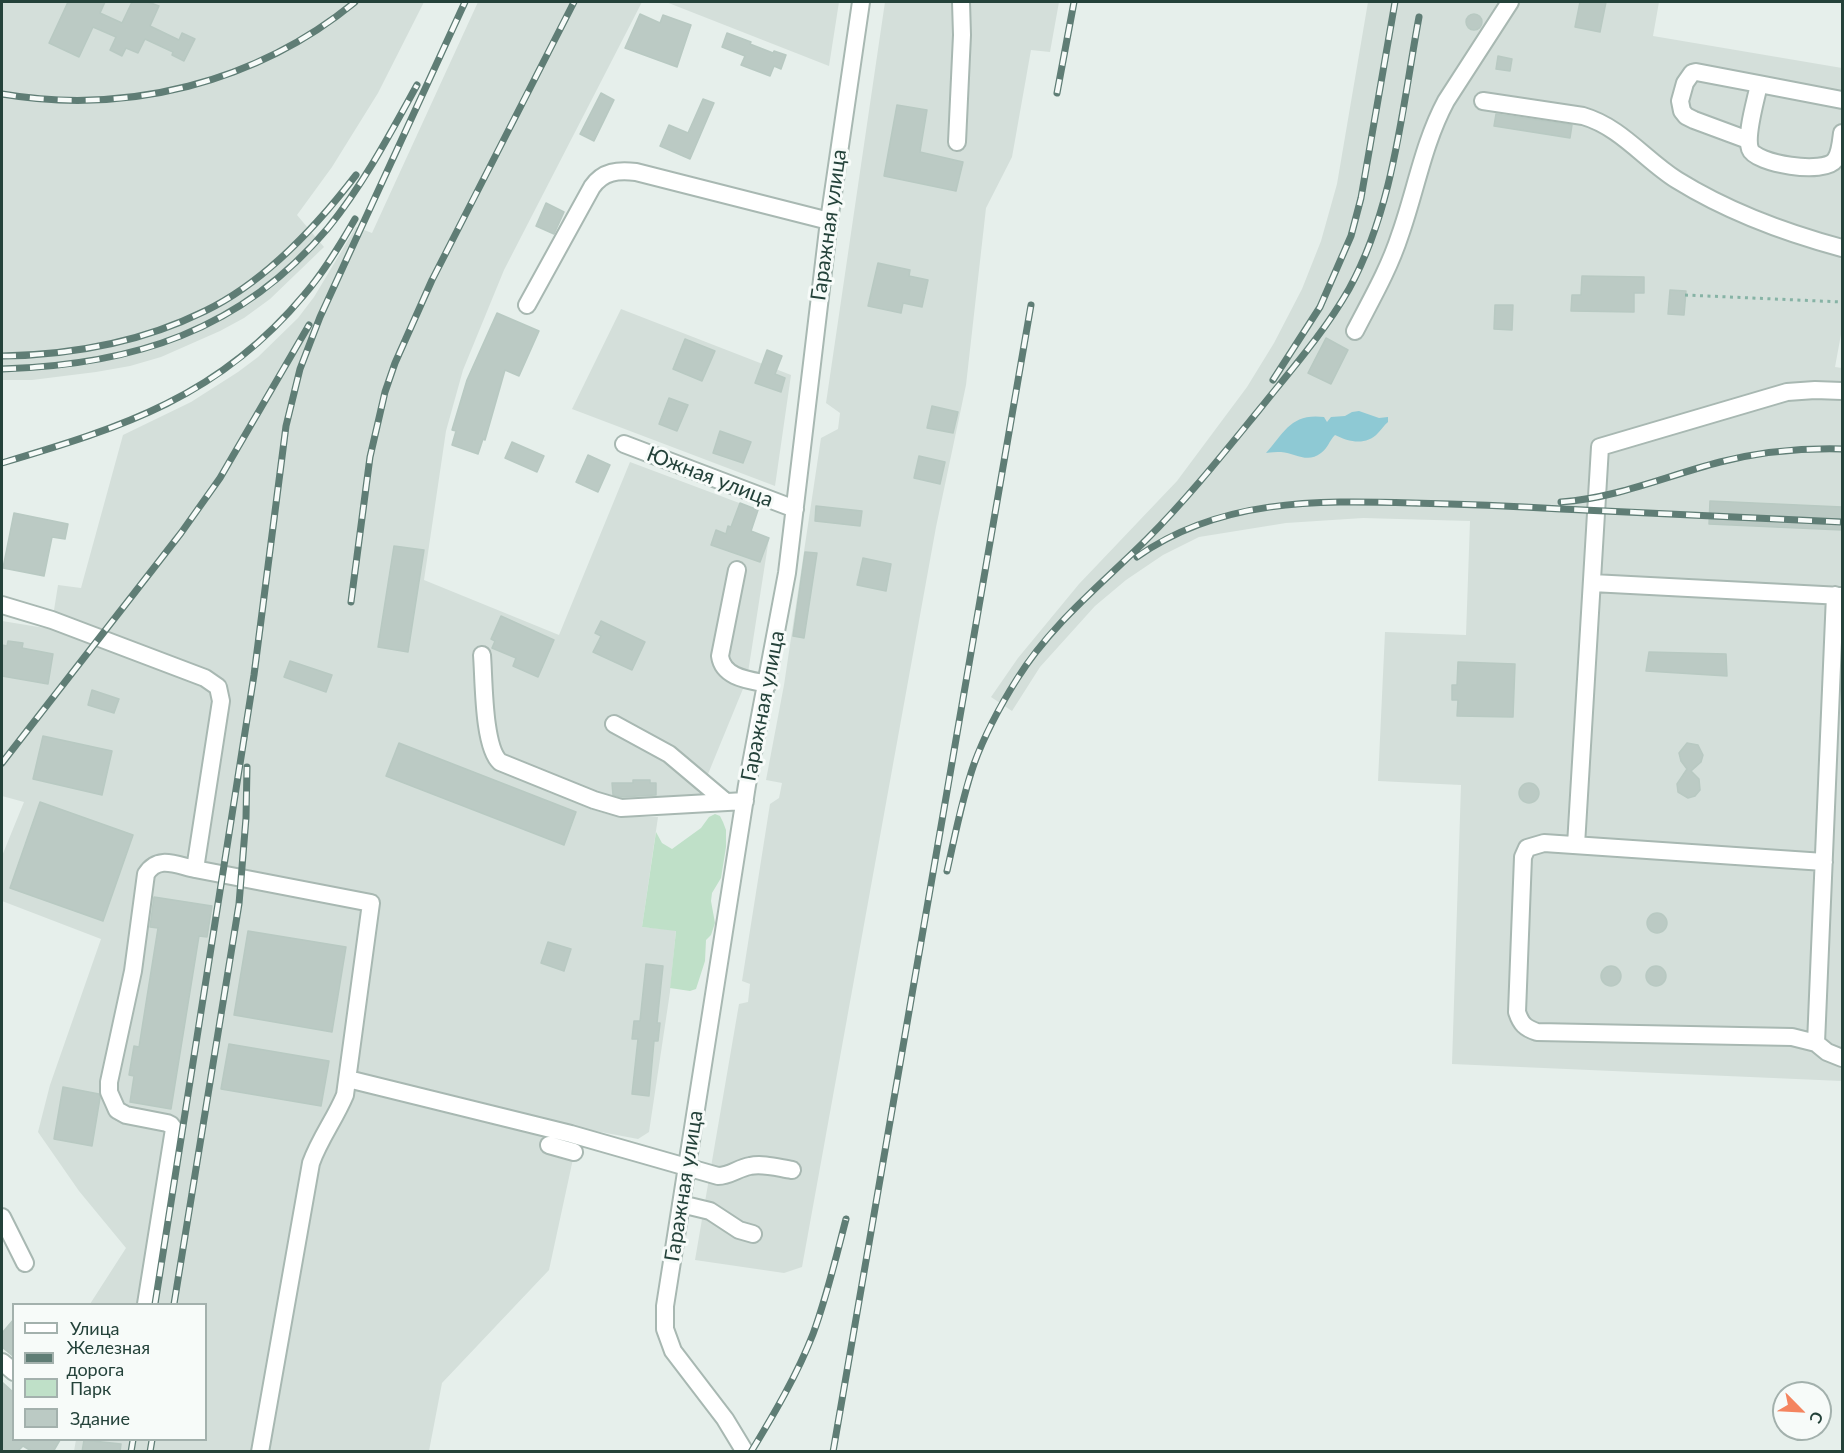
<!DOCTYPE html>
<meta charset="utf-8">
<style>
body{margin:0}
#map{position:relative;width:1844px;height:1453px;overflow:hidden;background:#e6efeb;font-family:Lato,sans-serif}
canvas{display:block}
.frame{position:absolute;inset:0;border:3px solid #24423a;pointer-events:none}
.legend{position:absolute;left:12px;top:1303px;width:195px;height:138px;box-sizing:border-box;background:#f7fbf9;border:2px solid #a3b1ad;margin:0;padding:8px 10px;list-style:none;font-size:18px;color:#24423a}
.legend li{display:flex;align-items:center;gap:12px;height:30px}
.legend b{width:30px;border:2px solid #a3b1ad}
.north{position:absolute;left:1772px;top:1381px;width:60px;height:60px;box-sizing:border-box;background:#f7fbf9;border:2px solid #a3b1ad;border-radius:50%;rotate:114deg;font-size:16px;font-weight:700;line-height:24px;text-align:center;color:#24423a}
.north::after{content:'';display:block;margin:auto;width:21px;height:27px;background:#f4845f;clip-path:polygon(50% 0,100% 100%,50% 72%,0 100%)}
</style>
<div id="map">
<canvas width="1844" height="1453"></canvas>
<div class="frame"></div>
<ul class="legend">
<li><b style="height:8px;background:#fff"></b>Улица</li>
<li><b style="height:8px;background:#5f7d75"></b>Железная дорога</li>
<li><b style="height:16px;background:#bfe0c8"></b>Парк</li>
<li><b style="height:16px;background:#bbcac4"></b>Здание</li>
</ul>
<div class="north">С</div>
</div>
<script>
const ctx = document.querySelector('canvas').getContext('2d');
ctx.lineJoin = 'round';
function paint(path, color) { ctx.fillStyle = color; ctx.fill(path, 'evenodd'); }
function stroke(path, color, width, dash) { ctx.strokeStyle = color; ctx.lineWidth = width; ctx.lineCap = dash ? 'butt' : 'round'; ctx.setLineDash(dash || []); ctx.stroke(path); }
function write(font, color, halo, rows, align = 'center') {
  ctx.font = font + ' Lato,sans-serif'; ctx.lineWidth = 6; ctx.setLineDash([]); ctx.textBaseline = 'middle'; ctx.strokeStyle = halo; ctx.fillStyle = color; for (const [text, x, y, turn = 0] of rows) {
    ctx.save(); ctx.translate(x, y); ctx.rotate((+turn || 0) * Math.PI / 180); ctx.textAlign = isNaN(turn) ? turn : align; if (halo) ctx.strokeText(text, 0, 0); ctx.fillText(text, 0, 0); ctx.restore();
  }
}
const built = new Path2D(`
 M 2,2 L 424,2 L 378,93 L 332,167 L 297,215 L 324,247 L 270,299 L 244,318 L 220,331 L 161,357 L 130,366 L 96,372 L 32,380 L 2,380 Z
 M 478,2 L 642,2 L 504,270 L 463,370 L 446,431 L 424,580 L 559,635 L 630,462 L 758,510 L 751,531 L 769,538 L 747,679 L 699,796 L 614,801 L 508,760 L 503,772 L 590,809 L 607,814 L 623,817 L 658,817 L 642,927 L 676,930 L 670,992 L 649,1132 L 638,1139 L 574,1127 L 569,1143 L 576,1145 L 549,1270 L 442,1383 L 429,1451 L 74,1451 L 76,1440 L 206,1440 L 206,1304 L 90,1304 L 126,1248 L 79,1191 L 38,1132 L 50,1085 L 101,939 L 2,901 L 2,856 L 24,802 L 2,796 L 2,621 L 51,629 L 58,585 L 81,588 L 123,435 L 191,402 L 238,372 L 258,357 L 298,318 L 314,297 L 356,227 L 372,233 Z
 M 666,2 L 839,2 L 829,66 Z
 M 885,2 L 1059,2 L 1050,52 L 1031,50 L 1012,157 L 986,208 L 966,385 L 936,527 L 802,1267 L 784,1273 L 695,1260 L 739,1004 L 748,1002 L 750,984 L 742,981 L 770,804 L 779,798 L 782,783 L 766,780 L 784,685 L 821,438 L 838,429 L 840,413 L 826,403 Z
 M 1368,2 L 1659,2 L 1653,36 L 1842,68 L 1842,329 L 1835,367 L 1842,368 L 1842,1081 L 1452,1064 L 1461,785 L 1378,781 L 1385,632 L 1466,635 L 1470,521 L 1363,518 L 1286,523 L 1199,537 L 1163,555 L 1126,580 L 1095,606 L 1040,667 L 1012,711 L 991,697 L 1018,658 L 1079,584 L 1177,481 L 1247,387 L 1274,343 L 1302,289 L 1321,241 L 1337,184 Z
 M 621,309 L 791,375 L 775,486 L 572,409 Z`);
const green = new Path2D(`
 M 715,814 L 720,816 L 723,822 L 726,830 L 726,847 L 721,878 L 712,893 L 711,901 L 715,923 L 711,935 L 706,940 L 705,961 L 696,989 L 690,991 L 670,988 L 676,931 L 642,927 L 656,832 L 662,843 L 672,849 L 701,828 L 709,817 Z`);
const water = new Path2D(`
 M 1359,411 L 1379,418 L 1388,417 L 1388,422 C 1384,425 1382,429 1378,433 C 1366,446 1349,442 1335,435 C 1329,441 1328,448 1321,453 C 1307,464 1296,453 1281,452 C 1276,452 1271,452 1266,453 C 1285,432 1291,413 1324,417 L 1327,422 L 1331,417 L 1345,416 L 1352,412 Z`);
const building = new Path2D(`
 M 68,2 L 105,2 L 100,13 L 122,23 L 132,2 L 148,2 L 159,6 L 150,26 L 179,40 L 182,33 L 195,39 L 184,61 L 172,55 L 173,52 L 145,39 L 138,53 L 126,48 L 122,56 L 110,50 L 116,37 L 93,27 L 79,57 L 49,43 Z
 M 1580,2 L 1606,2 L 1600,32 L 1575,27 Z
 M1466 22a8 8 0 1 1 16 0a8 8 0 1 1-16 0Z
 M 640,14 L 660,23 L 663,15 L 691,25 L 677,67 L 625,48 Z
 M 727,33 L 751,42 L 750,44 L 773,53 L 774,51 L 786,55 L 781,69 L 774,66 L 770,76 L 741,65 L 745,56 L 722,47 Z
 M 1498,56 L 1512,59 L 1510,71 L 1496,69 Z
 M 601,93 L 614,100 L 594,141 L 580,134 Z
 M 703,99 L 714,103 L 690,159 L 660,146 L 669,125 L 688,133 Z
 M 897,105 L 927,110 L 920,152 L 963,162 L 956,191 L 884,176 Z
 M 1496,114 L 1572,125 L 1570,138 L 1494,126 Z
 M 546,203 L 564,212 L 554,234 L 536,226 Z
 M 878,263 L 910,270 L 909,276 L 928,280 L 922,307 L 903,303 L 901,313 L 868,306 Z
 M 1582,276 L 1644,277 L 1644,293 L 1634,293 L 1634,312 L 1571,311 L 1572,295 L 1581,295 Z
 M 1670,290 L 1686,291 L 1684,315 L 1668,314 Z
 M 1495,305 L 1513,305 L 1512,330 L 1494,329 Z
 M 497,313 L 539,331 L 519,376 L 505,370 L 485,440 L 483,439 L 478,454 L 452,445 L 456,431 L 452,430 L 467,380 Z
 M 1326,338 L 1348,350 L 1331,384 L 1308,373 Z
 M 685,339 L 715,351 L 702,381 L 673,369 Z
 M 767,350 L 782,356 L 775,374 L 785,378 L 781,392 L 755,383 Z
 M 669,398 L 688,405 L 677,431 L 659,424 Z
 M 932,406 L 958,412 L 953,433 L 927,428 Z
 M 720,431 L 751,442 L 743,463 L 713,453 Z
 M 512,442 L 544,456 L 537,472 L 505,458 Z
 M 588,455 L 610,465 L 598,492 L 576,482 Z
 M 919,456 L 945,462 L 940,484 L 914,478 Z
 M 1710,501 L 1842,507 L 1842,530 L 1709,524 Z
 M 740,503 L 758,510 L 751,531 L 769,538 L 760,562 L 711,545 L 716,530 L 726,534 L 728,526 L 731,527 Z
 M 816,506 L 862,511 L 860,526 L 815,521 Z
 M 14,513 L 68,524 L 65,539 L 52,537 L 44,576 L 3,568 Z
 M 394,546 L 424,550 L 408,652 L 378,647 Z
 M 805,552 L 817,553 L 804,638 L 793,636 Z
 M 863,558 L 891,564 L 886,591 L 857,585 Z
 M 501,616 L 554,640 L 538,677 L 513,666 L 516,658 L 492,648 L 495,641 L 491,639 Z
 M 601,621 L 645,642 L 632,670 L 593,652 L 601,636 L 595,633 Z
 M 8,641 L 23,643 L 22,648 L 53,654 L 48,684 L 2,676 L 2,645 L 7,646 Z
 M 1649,652 L 1726,654 L 1727,676 L 1646,671 Z
 M 290,661 L 332,675 L 326,692 L 284,677 Z
 M 1458,662 L 1515,664 L 1513,717 L 1457,716 L 1458,700 L 1452,700 L 1452,685 L 1457,685 Z
 M 92,690 L 119,699 L 114,713 L 88,705 Z
 M 43,736 L 112,751 L 102,795 L 33,779 Z
 M 399,743 L 576,812 L 564,845 L 386,776 Z
 M 1687,743 L 1698,745 L 1703,755 L 1701,762 L 1691,771 L 1699,779 L 1700,790 L 1695,796 L 1688,798 L 1678,792 L 1677,784 L 1687,769 L 1681,761 L 1679,753 Z
 M 633,780 L 650,780 L 650,783 L 656,783 L 656,795 L 621,797 L 613,795 L 612,783 L 633,783 Z
 M1519 793a10 10 0 1 1 20 0a10 10 0 1 1-20 0Z
 M 40,802 L 133,835 L 103,921 L 10,888 Z
 M 154,897 L 212,906 L 207,937 L 199,936 L 171,1109 L 130,1102 L 134,1076 L 129,1075 L 134,1046 L 139,1047 L 158,928 L 150,927 Z
 M1647 923a10 10 0 1 1 20 0a10 10 0 1 1-20 0Z
 M 248,931 L 346,947 L 332,1032 L 234,1015 Z
 M 548,942 L 571,949 L 564,971 L 541,963 Z
 M 646,964 L 663,966 L 657,1023 L 660,1023 L 658,1041 L 654,1041 L 649,1096 L 632,1094 L 638,1039 L 632,1039 L 634,1021 L 640,1021 Z
 M1646 976a10 10 0 1 1 20 0a10 10 0 1 1-20 0Z
 M1601 976a10 10 0 1 1 20 0a10 10 0 1 1-20 0Z
 M 229,1044 L 329,1061 L 321,1106 L 221,1089 Z
 M 63,1087 L 99,1094 L 100,1098 L 92,1146 L 54,1139 Z
 M 14,1319 L 14,1357 L 2,1347 L 2,1333 Z
 M 2,1382 L 14,1393 L 14,1440 L 60,1440 L 53,1452 L 33,1452 L 23,1446 L 17,1452 L 2,1452 Z
 M 84,1440 L 121,1444 L 120,1452 L 82,1452 Z`);
const path = new Path2D(`
 M 1685,295 L 1842,302`);
const minor = new Path2D(`
 M 1842,100 L 1759,84 C 1756,100 1745,135 1750,149 C 1755,164 1825,175 1835,160 C 1840,154 1841,141 1842,133
 M 1483,101 L 1583,116 C 1621,127 1645,160 1677,180 C 1727,211 1786,233 1842,248
 M 1748,140 L 1694,120 L 1686,116 L 1682,111 L 1680,101 L 1685,83 L 1692,73 L 1696,72 L 1759,84
 M 957,142 L 962,35 L 961,2
 M 527,305 L 592,187 C 603,171 618,170 636,172 L 829,221
 M 1355,331 C 1371,300 1389,269 1400,235 C 1416,190 1423,144 1446,101 L 1510,2
 M 624,444 L 795,509
 M 737,570 L 720,656 C 723,678 749,680 768,684
 M 1592,583 L 1842,596
 M 2,605 L 52,620 L 205,678 L 218,687 L 221,701 L 195,869 L 371,903 L 345,1095 C 335,1119 320,1138 311,1163 L 260,1452
 M 482,655 C 484,679 483,747 500,762 L 594,800 L 621,808 L 745,801
 M 614,724 L 669,754 L 726,802
 M 1576,845 L 1600,447 L 1787,392 L 1815,390 L 1842,391
 M 1824,862 L 1544,843 L 1527,848 L 1523,857 L 1517,1012 C 1521,1024 1525,1028 1537,1032 L 1792,1037 L 1816,1043 L 1827,1052 L 1842,1058
 M 1816,1043 L 1835,595
 M 348,1079 L 571,1134 L 718,1176 C 730,1176 738,1168 750,1166 C 763,1163 779,1168 792,1170
 M 549,1145 L 574,1152
 M 681,1204 L 710,1211 L 739,1230 L 753,1234
 M 2,1217 L 25,1263
 M 146,1304 L 174,1129 L 171,1125 L 167,1123 L 126,1115 L 117,1110 L 109,1092 L 109,1082 L 133,971 L 146,874 C 158,855 176,865 195,869
 M 2,1362 L 14,1372
 M 745,1452 L 725,1419 L 673,1351 L 665,1329 L 665,1306 L 747,785 L 787,573 L 829,221 L 861,2`);
const rail = new Path2D(`
 M 1057,93 L 1074,2
 M 2,94 C 127,115 256,83 355,2
 M 2,356 C 71,355 142,342 205,311 C 265,282 316,227 356,175
 M 2,369 C 133,365 241,331 328,228 C 363,185 390,134 417,85
 M 1273,380 L 1320,307 L 1351,236 L 1361,198 L 1395,2
 M 2,463 C 123,427 219,397 304,295 C 324,272 340,245 355,219
 M 1561,502 C 1617,498 1666,476 1720,462 C 1760,452 1801,448 1842,449
 M 1137,557 C 1219,499 1316,500 1412,503 C 1462,504 1512,506 1561,509 C 1655,513 1749,518 1842,522
 M 351,602 L 370,457 L 385,392 L 395,363 L 432,280 L 574,2
 M 2,763 L 181,533 L 220,478 L 309,325
 M 947,871 C 955,836 962,798 974,764 C 985,734 1000,706 1017,679 C 1051,624 1102,584 1147,539 C 1187,499 1223,454 1259,410 C 1290,371 1324,333 1349,289 C 1394,207 1402,108 1419,17
 M 155,1304 L 254,675 L 286,426 L 300,369 L 320,317 L 465,2
 M 174,1304 L 239,904 L 246,818 L 247,767
 M 131,1452 L 133,1440
 M 150,1452 L 152,1440
 M 751,1452 C 774,1414 797,1375 813,1334 C 827,1296 836,1257 846,1219
 M 833,1452 L 1031,305`);
const streetNames = [
 ["Гаражная улица",829,225,-82],
 ["Южная улица",710,477,21],
 ["Гаражная улица",763,706,-79],
 ["Гаражная улица",684,1186,-81]
];
paint(built, '#d4dfda');
paint(green, '#bfe0c8');
paint(water, '#8ec9d4');
paint(building, '#bbcac4');
stroke(building, '#b8c9c2', 1.5);
stroke(minor, '#a8b8b2', 20);
stroke(path, '#86b3a5', 3, [3, 4.5]);
stroke(minor, '#fff', 16);
stroke(rail, '#5f7d75', 7);
stroke(rail, '#f7fbf9', 4.5, [14]);
write('21px', '#24423a', '#f7fbf9', streetNames);
</script>
